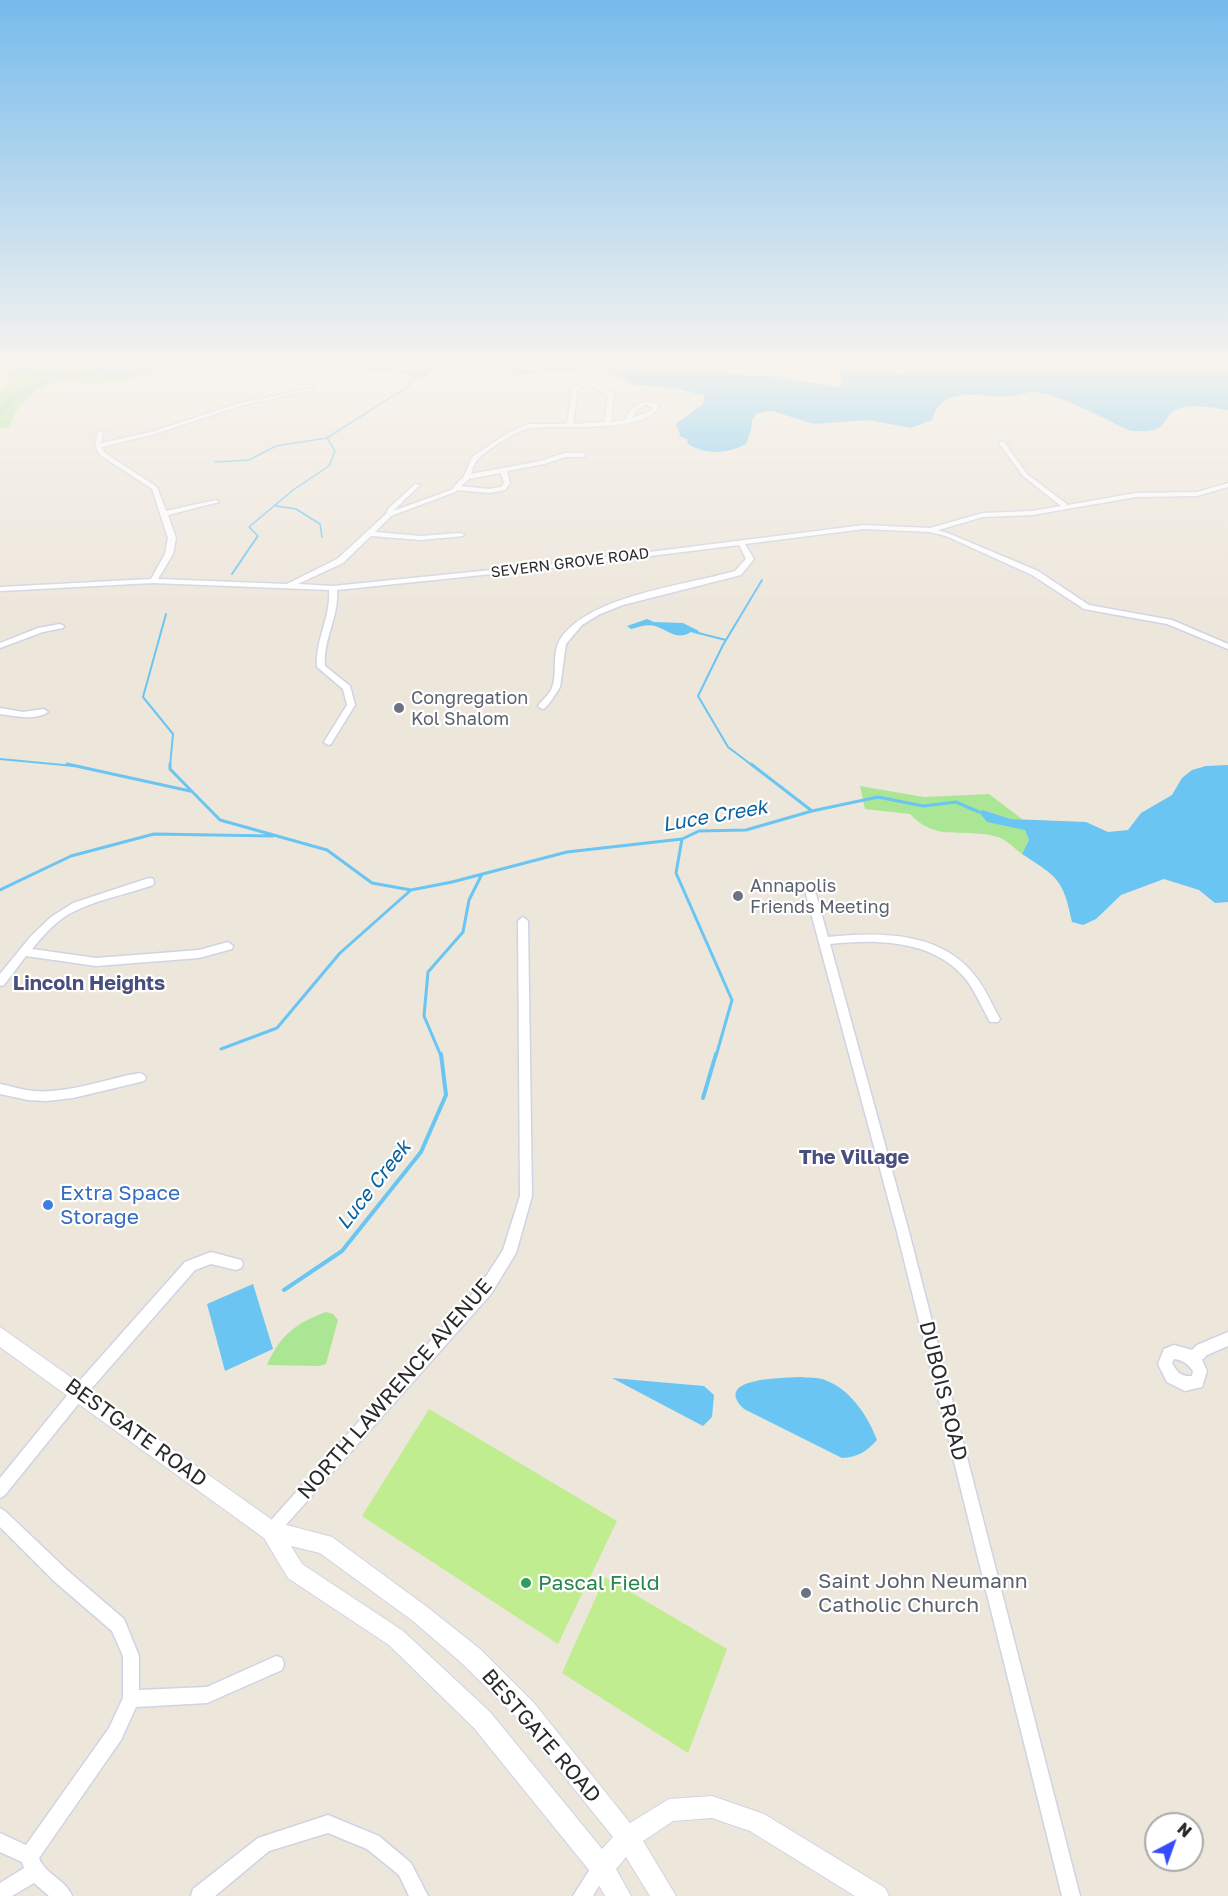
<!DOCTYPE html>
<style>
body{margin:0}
#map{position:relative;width:1228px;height:1896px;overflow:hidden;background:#ede6db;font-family:"Golos Text",sans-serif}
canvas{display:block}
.north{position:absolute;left:1144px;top:1812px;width:60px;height:60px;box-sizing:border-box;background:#fff;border:2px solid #aaa;border-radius:50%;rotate:41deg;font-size:16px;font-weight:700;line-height:24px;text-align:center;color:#2a2a2a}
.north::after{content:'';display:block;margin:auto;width:21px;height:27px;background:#364dff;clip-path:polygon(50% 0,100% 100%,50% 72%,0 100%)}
</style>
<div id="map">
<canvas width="1228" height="1896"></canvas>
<div class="north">N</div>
</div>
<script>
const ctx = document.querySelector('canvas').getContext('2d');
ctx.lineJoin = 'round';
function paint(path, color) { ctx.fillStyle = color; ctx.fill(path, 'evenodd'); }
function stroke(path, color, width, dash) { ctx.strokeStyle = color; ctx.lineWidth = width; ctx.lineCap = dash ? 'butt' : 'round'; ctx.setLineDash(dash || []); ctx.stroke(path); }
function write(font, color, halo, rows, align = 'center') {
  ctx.font = font + ' "Golos Text",sans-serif'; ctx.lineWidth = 4.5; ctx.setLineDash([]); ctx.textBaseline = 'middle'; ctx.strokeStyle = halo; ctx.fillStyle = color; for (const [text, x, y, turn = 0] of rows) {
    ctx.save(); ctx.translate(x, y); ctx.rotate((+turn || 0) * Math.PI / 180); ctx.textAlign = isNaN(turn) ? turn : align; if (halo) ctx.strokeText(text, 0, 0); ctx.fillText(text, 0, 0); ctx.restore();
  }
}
const green = new Path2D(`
 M 0,360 L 22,360 L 52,366 L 120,360 L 200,360 L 127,381 L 89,383 L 63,380 L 36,390 L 15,412 L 10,427 L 0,429 L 0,393 L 5,390 L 10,378 L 0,373 Z
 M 860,786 L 924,797 L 989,794 L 1022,819 L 1011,819 L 983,810 L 1025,830 L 1029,840 L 1022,854 C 1015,849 1007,840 998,837 C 964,827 937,843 910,814 L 865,809 Z
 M 326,1312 L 333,1314 L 338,1320 L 326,1364 L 320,1366 L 267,1365 C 280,1335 296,1323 326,1312 Z`);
const pitch = new Path2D(`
 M 429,1409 L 617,1521 L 558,1644 L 362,1516 Z
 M 605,1577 L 727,1649 L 688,1753 L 562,1673 Z`);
const water = new Path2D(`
 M 325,360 L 449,360 L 435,367 L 425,377 L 413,377 L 409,374 L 379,373 Z
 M 491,360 L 662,360 C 672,373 686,364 699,366 C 712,367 723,372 735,374 C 749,376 763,375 777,377 C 797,380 817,383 837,387 L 842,385 L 841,370 L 821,365 L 816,360 L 866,360 L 881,366 L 889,372 L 901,374 L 923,369 L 946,360 L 1049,360 C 1064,366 1065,362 1074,361 C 1090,357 1133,358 1146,365 L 1164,360 L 1228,360 L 1228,365 L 1221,369 L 1228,372 L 1228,410 C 1213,408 1190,402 1175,410 C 1168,414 1168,418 1163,424 C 1156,433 1142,431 1131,431 C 1103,419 1070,399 1041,393 C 1030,390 1024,394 1014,396 C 993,399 963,389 944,401 C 939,404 933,414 932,420 L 911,428 L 869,420 L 814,424 L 772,411 L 757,413 L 752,420 L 751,430 L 746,444 C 728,454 705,455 688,444 L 687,439 L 679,436 L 680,434 L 676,424 L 703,404 L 705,396 L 675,388 L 636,385 L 600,369 L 512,375 L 503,372 Z
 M 137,361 L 140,365 L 171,361 L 156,366 L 155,370 L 113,379 L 97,372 L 98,368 L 119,366 Z
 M 647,619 L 654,622 L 683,623 L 699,631 L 697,634 L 691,632 C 677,641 668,630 655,626 C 647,624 639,627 631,629 L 627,626 Z
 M 1228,765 L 1228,902 L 1215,903 L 1199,890 L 1164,879 L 1121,895 L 1096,919 L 1083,925 L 1072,922 C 1063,878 1057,877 1022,854 L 1029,840 L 1025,830 L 987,822 L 979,812 L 983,810 L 1011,819 L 1086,822 L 1108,832 L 1128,830 L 1141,813 L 1172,795 L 1182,778 L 1192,770 L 1206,766 Z
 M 253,1284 L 273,1349 L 225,1371 L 207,1304 Z
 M 801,1377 C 808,1378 818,1377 825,1380 C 850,1389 868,1416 877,1440 C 866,1452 858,1457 842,1458 L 744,1409 C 711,1377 785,1378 801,1377 Z
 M 612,1378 L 704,1386 L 714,1395 L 712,1417 L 703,1426 Z`);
const streamFar3 = new Path2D(`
 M 0,363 L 24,371 L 60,374
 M 140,365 L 166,360
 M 0,412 L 20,393 L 62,374 L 101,371
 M 215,462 L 249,460 L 276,446 L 327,438
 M 276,506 L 296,509 L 320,524 L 322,537
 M 256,539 L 258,536 L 249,527 L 293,490 L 329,466 L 335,451 L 327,438 L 407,387 L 417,377`);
const streamFar2 = new Path2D(`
 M 232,574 L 257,537
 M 166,614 L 143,697 L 173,734 L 170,766
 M 698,633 L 726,640
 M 0,759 L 74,766
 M 753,766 L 728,747 L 698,696 L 723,645 L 762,580`);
const streamFar1 = new Path2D(`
 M 67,764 L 190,791
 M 170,764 L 170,769 L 220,820 L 327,850 L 372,883 L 411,890 L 452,882 L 567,852 L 682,839 L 699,831 L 746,830 L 812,811 L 878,797 L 923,806 L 956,802 L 979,812
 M 751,764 L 812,811
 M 682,839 L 676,873 L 732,1000 L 716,1056
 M 0,890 L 71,856 L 154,834 L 273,836
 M 221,1049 L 277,1028 L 340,953 L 411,890
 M 441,1056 L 424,1016 L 428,972 L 463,932 L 469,900 L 481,876`);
const stream = new Path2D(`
 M 703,1098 L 716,1054
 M 284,1290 L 342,1251 L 421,1152 L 446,1095 L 441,1054`);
const minor = new Path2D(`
 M 752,360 L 761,360 L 771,363 L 784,361 L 818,371 L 815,373 L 784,365 L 771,367 Z
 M 591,381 L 614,394 L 611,422 L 625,420 C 632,405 643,397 659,406 C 644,435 559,424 531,428 C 519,429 488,449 479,458 C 475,461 473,469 471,474 L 541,461 L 564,453 L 583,453 L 586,455 L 583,457 L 565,457 L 544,464 L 507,471 L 510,483 L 505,490 L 489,493 L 458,490 L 455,492 L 391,516 L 375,532 L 421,536 L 461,533 L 464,535 L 463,536 L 421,540 L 371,536 L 343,563 L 298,584 L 333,586 L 570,562 L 864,525 L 930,528 L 983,513 L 1032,511 L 1061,506 L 1023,476 L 999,443 L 1002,441 L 1004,442 L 1027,474 L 1068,505 L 1136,493 L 1197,492 L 1228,483 L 1228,487 L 1197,496 L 1136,497 L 1032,515 L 983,517 L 938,530 L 950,534 L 1038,571 L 1089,605 L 1172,620 L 1228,644 L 1228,649 L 1167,624 L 1084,609 L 1032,575 L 946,536 L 930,532 L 864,529 L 745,544 L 754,559 L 741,575 L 623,605 L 600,614 L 582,625 L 566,644 L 560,687 L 551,701 L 545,708 L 542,709 L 538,706 C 542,700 549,695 552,688 C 558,672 551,653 561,638 C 591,595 687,585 735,571 L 746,559 L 739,545 L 570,566 L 337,590 C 339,617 323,639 325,666 L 350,686 L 355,705 L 331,744 L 328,745 L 324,742 L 347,705 L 343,689 L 317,667 C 315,640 331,617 329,590 L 153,583 L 0,591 L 0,587 L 151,579 L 165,554 L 168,538 L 152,489 L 100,455 L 95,446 L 98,431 L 103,432 L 101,443 L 151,432 L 240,403 L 313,388 L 313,390 L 243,405 L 155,434 L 102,447 L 105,453 L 157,487 L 166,511 L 216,500 L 219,502 L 168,515 L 176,538 L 173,554 L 158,579 L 287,584 L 337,559 L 386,514 L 388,509 L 415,484 L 420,485 L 393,511 L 451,490 L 464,476 L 472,457 L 508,433 L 528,424 L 567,424 L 572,387 ZM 590,385 L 608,395 L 605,422 L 573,424 L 578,388 ZM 646,405 L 653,407 L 651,411 L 632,418 L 638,409 ZM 501,473 L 504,483 L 501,487 L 489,489 L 461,486 L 469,479 Z
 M 60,624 L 64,626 L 63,628 L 43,632 L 0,648 L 0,643 L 38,628 Z
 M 0,708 L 23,712 L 44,709 L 48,712 C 35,721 15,716 0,714 Z
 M 149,878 L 153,879 L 154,882 L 153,885 C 125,895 94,900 69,914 C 54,923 43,936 32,949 L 96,958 L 199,950 L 228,942 L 233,946 L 232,949 L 199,958 L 96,966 L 26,956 L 4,985 L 0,986 L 0,974 L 31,936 L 51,917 L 73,903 Z
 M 809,883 L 814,887 L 828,937 C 876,932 936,931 971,971 C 984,985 991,1003 1000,1019 L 998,1022 L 990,1022 C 982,1007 975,991 965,978 C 932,939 875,939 830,944 L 909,1232 L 1080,1896 L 1062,1896 L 897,1232 L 804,887 Z
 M 523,917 L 528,921 L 532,1196 L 516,1253 L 491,1294 L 276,1536 L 271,1539 L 266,1536 L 263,1531 L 266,1526 L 481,1284 L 503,1250 L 520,1196 L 518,921 Z
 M 140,1073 L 144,1075 L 146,1078 L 144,1081 L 73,1098 L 46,1101 L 28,1100 L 0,1094 L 0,1084 C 11,1086 22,1090 33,1091 C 69,1094 104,1079 140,1073 Z
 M 211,1252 L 241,1260 L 243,1264 L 241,1268 L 236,1270 L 211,1264 L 195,1270 L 84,1397 L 5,1495 L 0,1498 L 0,1478 L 74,1387 L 185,1262 Z
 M 1228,1332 L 1228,1346 L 1207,1355 L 1202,1360 L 1207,1371 L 1202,1387 L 1185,1391 L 1167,1382 L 1158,1364 L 1164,1349 L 1174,1345 L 1192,1350 L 1197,1345 ZM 1174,1359 C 1183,1360 1188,1364 1193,1371 L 1192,1376 C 1181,1377 1177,1372 1172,1363 Z
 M 0,1508 L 5,1511 L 67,1570 L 124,1619 L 139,1656 L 139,1690 L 207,1687 L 276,1656 L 282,1658 L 284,1664 L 282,1670 L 207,1703 L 136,1707 L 121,1740 L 39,1858 C 45,1874 66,1880 72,1896 L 49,1896 L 34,1883 L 12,1896 L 0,1896 L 0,1883 L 24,1868 L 22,1862 L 0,1852 L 0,1833 L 26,1845 L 109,1728 L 123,1698 L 123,1656 L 112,1631 L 55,1582 L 0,1527 Z
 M 328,1815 L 379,1836 L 411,1863 L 428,1896 L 409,1896 L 399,1875 L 367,1849 L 328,1833 L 269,1851 L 215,1896 L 191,1896 L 193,1889 L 258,1838 Z
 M 601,1858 L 607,1861 L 610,1867 L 593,1896 L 573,1896 L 595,1861 Z`);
const secondary = new Path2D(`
 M 0,1327 L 275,1522 L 332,1537 L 427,1607 L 480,1649 L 534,1703 L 630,1823 L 669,1799 L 712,1796 L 764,1814 L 885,1888 L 889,1896 L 855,1896 L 750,1831 L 712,1818 L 673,1821 L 643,1841 L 676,1896 L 650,1896 L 626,1857 L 616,1869 L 631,1896 L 605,1896 L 593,1875 L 474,1728 L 389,1645 L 288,1578 L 264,1538 L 0,1347 ZM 291,1546 L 320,1553 L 413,1621 L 464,1665 L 518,1719 L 613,1837 L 602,1849 L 490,1712 L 403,1631 L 302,1564 Z`);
const markers = [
 [399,708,6,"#6b7280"],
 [738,896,6,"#6b7280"],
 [48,1205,6,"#3f7fe0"],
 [526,1583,6,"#2e9e5b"],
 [806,1593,6,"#6b7280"]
];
const farStreetnames = [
 ["SEVERN GROVE ROAD",570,563,-7]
];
const worshipNames = [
 ["Congregation",411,698],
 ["Kol Shalom",411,719],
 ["Annapolis",750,886],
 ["Friends Meeting",750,907]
];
const waterNames = [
 ["Luce Creek",715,816,-10],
 ["Luce Creek",374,1185,-52]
];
const neighbourhoodNames = [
 ["Lincoln Heights",89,984],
 ["The Village",854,1158]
];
const nearShopnames = [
 ["Extra Space",60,1193],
 ["Storage",60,1217]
];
const nearStreetnames = [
 ["NORTH LAWRENCE AVENUE",395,1389,-49],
 ["DUBOIS ROAD",943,1391,76],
 ["BESTGATE ROAD",136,1433,36],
 ["BESTGATE ROAD",541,1736,49]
];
const nearWorshipnames = [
 ["Saint John Neumann",818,1581],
 ["Catholic Church",818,1605]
];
const nearLeisurenames = [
 ["Pascal Field",538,1583]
];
paint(green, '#abe695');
paint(pitch, '#bfed90');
paint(water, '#6ac5f3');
stroke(streamFar3, '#6ac5f3', 1.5);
stroke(streamFar2, '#6ac5f3', 2);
stroke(streamFar1, '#6ac5f3', 3);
stroke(stream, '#6ac5f3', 4);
stroke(minor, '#d0d3e4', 3);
stroke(secondary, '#d0d3e4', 2);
paint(minor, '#fff');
paint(secondary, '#fff');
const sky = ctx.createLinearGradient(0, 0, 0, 626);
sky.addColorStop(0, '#75bbec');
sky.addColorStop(0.58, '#f7f4ef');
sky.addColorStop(1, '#f7f4ef00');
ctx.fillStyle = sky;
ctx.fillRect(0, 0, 1228, 626);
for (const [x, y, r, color] of markers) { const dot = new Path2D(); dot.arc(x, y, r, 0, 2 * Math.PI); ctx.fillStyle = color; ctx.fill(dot); stroke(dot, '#fff', 2); }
write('15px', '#2a2a2a', '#fff', farStreetnames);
write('18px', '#5b616d', '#fff', worshipNames, 'left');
write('italic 20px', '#0861a0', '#fff', waterNames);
write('bold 20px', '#484e7d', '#fff', neighbourhoodNames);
write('21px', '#366cbe', '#fff', nearShopnames, 'left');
write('21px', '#2a2a2a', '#fff', nearStreetnames);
write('21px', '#5b616d', '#fff', nearWorshipnames, 'left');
write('21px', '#27864d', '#fff', nearLeisurenames, 'left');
</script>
